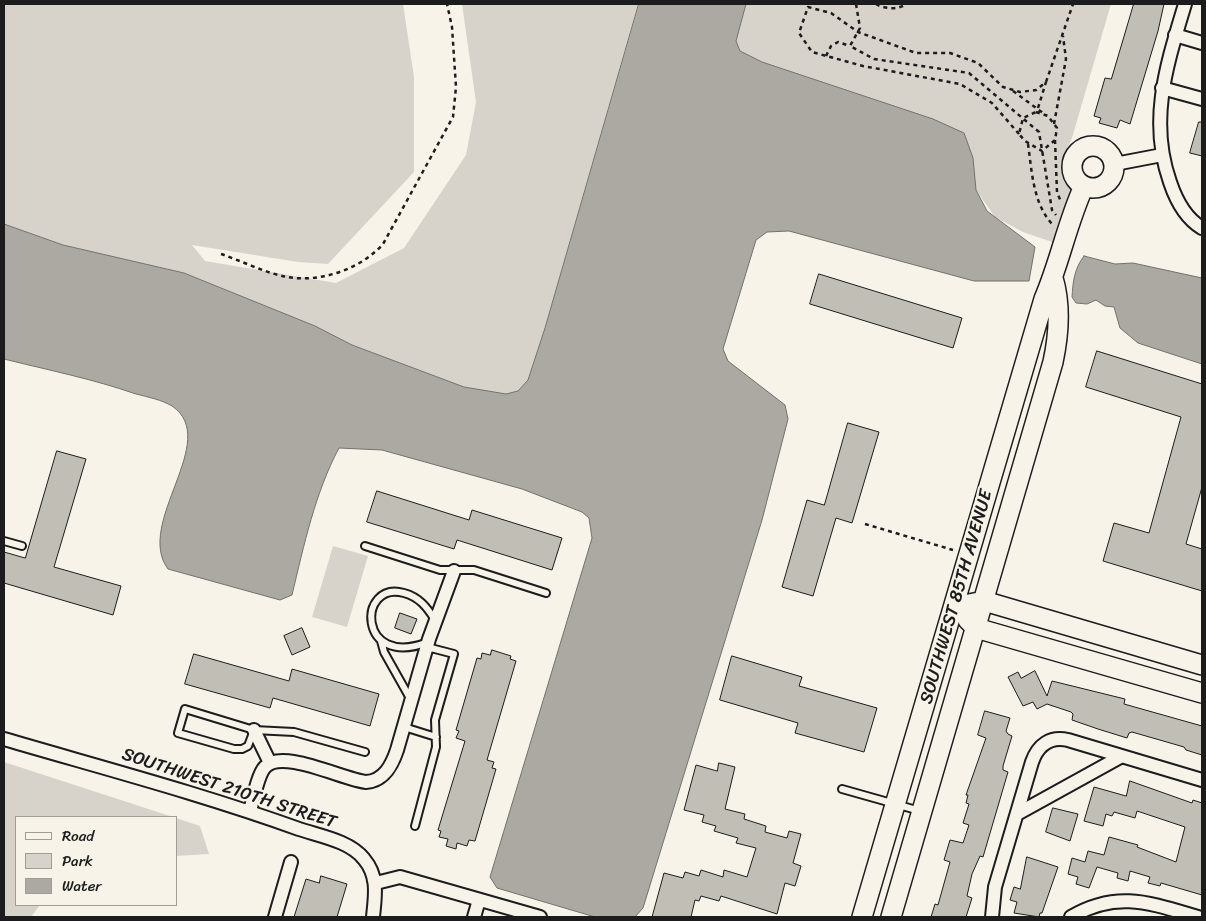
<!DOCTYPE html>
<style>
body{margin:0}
#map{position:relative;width:1206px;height:921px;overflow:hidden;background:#f7f3e8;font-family:Sriracha,sans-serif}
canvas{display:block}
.frame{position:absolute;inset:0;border:5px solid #1c1c1c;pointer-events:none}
.legend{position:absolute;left:15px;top:816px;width:162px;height:90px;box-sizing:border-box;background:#f7f3e8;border:1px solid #9f9d96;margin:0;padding:6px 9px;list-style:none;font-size:15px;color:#1c1c1c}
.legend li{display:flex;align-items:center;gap:10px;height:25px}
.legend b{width:25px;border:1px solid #9f9d96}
</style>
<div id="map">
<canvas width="1206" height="921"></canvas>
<div class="frame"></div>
<ul class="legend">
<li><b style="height:6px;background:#f7f3e8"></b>Road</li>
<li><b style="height:14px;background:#d7d3cb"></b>Park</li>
<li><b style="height:14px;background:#aca9a2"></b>Water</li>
</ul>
</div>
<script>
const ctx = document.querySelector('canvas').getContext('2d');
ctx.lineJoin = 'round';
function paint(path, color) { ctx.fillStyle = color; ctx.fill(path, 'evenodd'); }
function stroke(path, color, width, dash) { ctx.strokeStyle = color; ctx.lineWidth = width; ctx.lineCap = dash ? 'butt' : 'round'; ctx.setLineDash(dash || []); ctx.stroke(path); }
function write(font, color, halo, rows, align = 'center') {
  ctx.font = font + ' Sriracha,sans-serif'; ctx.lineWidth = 4.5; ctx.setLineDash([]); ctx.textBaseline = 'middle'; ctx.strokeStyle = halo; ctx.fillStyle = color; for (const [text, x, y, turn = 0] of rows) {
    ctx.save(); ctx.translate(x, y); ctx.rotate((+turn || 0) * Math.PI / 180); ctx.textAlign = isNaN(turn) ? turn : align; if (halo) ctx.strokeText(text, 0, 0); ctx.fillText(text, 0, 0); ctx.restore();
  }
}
const green = new Path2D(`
 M 4,4 L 403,4 L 414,77 L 414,172 L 328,264 L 298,262 L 192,245 L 205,261 L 336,283 L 404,248 L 466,155 L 476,102 L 462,4 L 639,4 L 545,328 L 528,380 L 518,391 L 506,394 L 464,387 L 352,345 L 315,326 L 184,273 L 63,245 L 4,224 Z
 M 746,4 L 1111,4 L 1072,138 L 1064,155 L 1064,171 L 1071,189 L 1055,243 L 1023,232 L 995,217 L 976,190 L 740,51 L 736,41 Z
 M 333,546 L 368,556 L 347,627 L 312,617 Z
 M 4,762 L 173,817 L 16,817 L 16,905 L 40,905 L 31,917 L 4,917 Z
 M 176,818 L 200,826 L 209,854 L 176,856 Z`);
const water = new Path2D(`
 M 639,4 L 746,4 L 736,41 L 740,51 L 762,62 L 933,119 L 964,133 L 973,158 L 976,190 L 987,211 L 1035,247 L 1029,281 L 974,281 L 789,231 L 767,232 L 756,240 L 723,349 L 728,361 L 785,405 L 788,419 L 762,520 L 643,908 L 635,917 L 595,917 L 497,888 L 490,877 L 592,538 L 589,518 L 582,512 L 522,489 L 382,450 L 339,448 C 315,493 304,545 292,595 L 280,600 L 168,569 C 134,523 222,440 172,406 C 162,400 148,397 136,394 C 93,379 48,370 4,359 L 4,224 L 63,245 L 184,273 L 315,326 L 352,345 L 464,387 L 506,394 L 518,391 L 528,380 L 545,328 Z
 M 1084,256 L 1115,264 L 1133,263 L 1202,278 L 1202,364 L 1138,343 L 1120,328 L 1114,307 L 1105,306 L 1096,300 L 1087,304 L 1076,303 L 1072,297 C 1073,282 1074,269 1084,256 Z`);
const building = new Path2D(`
 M 1134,4 L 1164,4 L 1158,31 L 1130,124 L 1120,120 L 1117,128 L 1099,123 L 1101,118 L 1094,116 L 1105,78 L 1111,79 Z
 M 1199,122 L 1202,122 L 1202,156 L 1190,153 Z
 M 819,274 L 962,318 L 953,348 L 810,304 Z
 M 1097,351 L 1202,384 L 1202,487 L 1186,544 L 1202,549 L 1202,591 L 1103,561 L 1114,523 L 1149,533 L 1181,417 L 1086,387 Z
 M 848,423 L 879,432 L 852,523 L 836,518 L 813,596 L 782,587 L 807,500 L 824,505 Z
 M 57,451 L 86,459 L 54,567 L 121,586 L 113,615 L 4,583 L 4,552 L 25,558 Z
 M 377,491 L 469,520 L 472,510 L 562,538 L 552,570 L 457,540 L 454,549 L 367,522 Z
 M 400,613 L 417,619 L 411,634 L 395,628 Z
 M 302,628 L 310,647 L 292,655 L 284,636 Z
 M 492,650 L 511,656 L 510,659 L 516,661 L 487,760 L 494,762 L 492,768 L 496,769 L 475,841 L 469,840 L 467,846 L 457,843 L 456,849 L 446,846 L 448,839 L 439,837 L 441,831 L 438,830 L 465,741 L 456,738 L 459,731 L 456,730 L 477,658 L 481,659 L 482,653 L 490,655 Z
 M 194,654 L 289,681 L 292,669 L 379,694 L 370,726 L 273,698 L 270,708 L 185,684 Z
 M 732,656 L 802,677 L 799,686 L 877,708 L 864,752 L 795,733 L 798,723 L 720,700 Z
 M 1035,671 L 1047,696 L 1052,681 L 1125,699 L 1124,704 L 1202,726 L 1202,755 L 1186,750 L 1184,747 L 1132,732 L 1129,733 L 1127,738 L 1098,729 L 1072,720 L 1073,714 L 1071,712 L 1047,704 L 1037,709 L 1033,702 L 1023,706 L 1008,677 L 1018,672 L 1021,678 Z
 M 985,711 L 1010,718 L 1006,731 L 1008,734 L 1012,736 L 1003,766 L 1003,770 L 1008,772 L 983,857 L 980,856 L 972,874 L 967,896 L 972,898 L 966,917 L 931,917 L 935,904 L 938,905 L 950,862 L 944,860 L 950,840 L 963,843 L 969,825 L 963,823 L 969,804 L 966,803 L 968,795 L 966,795 L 986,738 L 978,735 Z
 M 719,763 L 735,767 L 725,809 L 745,814 L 744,819 L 766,826 L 765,832 L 787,838 L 789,831 L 801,834 L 793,863 L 801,866 L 795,886 L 785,883 L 777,914 L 721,896 L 719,901 L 701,896 L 699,901 L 695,900 L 691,917 L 652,917 L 664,873 L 683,878 L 685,872 L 699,876 L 701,870 L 723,877 L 724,870 L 747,877 L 756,848 L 736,843 L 738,838 L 714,831 L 716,826 L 702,822 L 704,815 L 684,810 L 696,765 L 717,771 Z
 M 1130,781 L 1192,803 L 1193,800 L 1202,803 L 1202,895 L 1161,883 L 1160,886 L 1148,883 L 1150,877 L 1130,871 L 1128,881 L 1117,878 L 1118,873 L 1097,867 L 1089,888 L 1076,884 L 1078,877 L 1068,874 L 1072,858 L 1085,862 L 1088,851 L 1104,855 L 1109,837 L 1138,845 L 1137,847 L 1176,862 L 1185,827 L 1137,811 L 1135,818 L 1114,812 L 1112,816 L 1106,814 L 1103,826 L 1084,821 L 1094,787 L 1126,796 Z
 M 1053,808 L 1078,814 L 1070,841 L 1046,832 Z
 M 1027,857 L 1058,867 L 1042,913 L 1040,913 L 1039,917 L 1014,913 L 1017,902 L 1010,900 L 1014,887 L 1020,889 Z
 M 321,876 L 347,884 L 337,917 L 294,917 L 306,879 L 319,883 Z`);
const path = new Path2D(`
 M 856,4 L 860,28 L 850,46 L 874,59 L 969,73 L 1039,132 L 1052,210 L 1056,215
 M 876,4 C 884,9 898,10 906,4
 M 826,56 L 831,46 L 838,42 L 850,46
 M 1013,91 L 1043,113
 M 1038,108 L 1046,82
 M 1036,112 L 1048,116 L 1057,128 L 1055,140 L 1042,151 L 1025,141 L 1019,134 L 1023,118 Z
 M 1054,124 L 1066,59 L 1063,36
 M 1019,134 L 992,103 L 960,84 L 863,66 L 812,52 L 799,33 L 808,7 L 831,13 L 858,32 L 916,53 L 950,53 L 978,63 L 1003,87 L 1020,92 L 1036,90 L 1046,82 L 1073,4
 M 1055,140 L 1057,192 L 1061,202
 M 1028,144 C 1032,172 1033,204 1053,225
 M 221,254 C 242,261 265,273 287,277 C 320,283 361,269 383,244 L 453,117 L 456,87 L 452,27 L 447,4
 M 865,524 L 953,550`);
const lane = new Path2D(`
 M 4,541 L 22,546
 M 365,546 L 440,570 L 474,570 L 546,593
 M 381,641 L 384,652 L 411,700
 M 428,642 C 357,670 357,580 404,593 C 419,597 427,607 435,620
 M 185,709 L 254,730 L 248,746 L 242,749 L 234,749 L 178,733 Z
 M 404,727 L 436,737
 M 254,730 L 294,732 L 365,752
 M 842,789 L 920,811
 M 415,826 L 436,747 L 435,720 L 454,654 L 427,647`);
const street = new Path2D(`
 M 1185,4 C 1167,64 1148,120 1170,182 C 1176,200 1185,218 1202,228
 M 1175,35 L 1202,43
 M 1162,88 L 1202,99
 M 1115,164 L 1162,155
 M 254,730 L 270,763
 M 4,739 C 103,768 202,794 299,829 C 320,836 350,841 364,859 C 379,877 375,896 373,917
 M 250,811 C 253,800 258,774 265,767 C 282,748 344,780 366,782 C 384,781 392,765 397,750 L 429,639 L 454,571
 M 1017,814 L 1122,756
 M 376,883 L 400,877 L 540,917
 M 275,917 L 291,862
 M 474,917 L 479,900
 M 992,917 L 995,887 L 1032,762 C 1038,745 1050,736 1068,740 L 1202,780
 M 1071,917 C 1117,890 1150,903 1198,917`);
const secondary = new Path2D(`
 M1072 167a21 21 0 1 1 42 0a21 21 0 1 1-42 0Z
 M 954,607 L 984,601 L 1202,665
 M 968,620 L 976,628 L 1202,693
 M 862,917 L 1044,299 C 1060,262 1067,223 1084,186
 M 891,917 L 1053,362 C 1059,334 1061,305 1053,278`);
const streetNames = [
 ["SOUTHWEST 85TH AVENUE",957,597,-74],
 ["SOUTHWEST 210TH STREET",229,789,18]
];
paint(green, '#d7d3cb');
paint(water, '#aca9a2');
stroke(water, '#72716c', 1);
paint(building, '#c0beb5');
stroke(building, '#1c1c1c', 1);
stroke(lane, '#1c1c1c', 10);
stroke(street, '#1c1c1c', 16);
stroke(secondary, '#1c1c1c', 22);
stroke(path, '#1c1c1c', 2.5, [4, 4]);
stroke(lane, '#f7f3e8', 6);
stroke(street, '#f7f3e8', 12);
stroke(secondary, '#f7f3e8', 19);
write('18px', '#1c1c1c', '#f7f3e8', streetNames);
</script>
